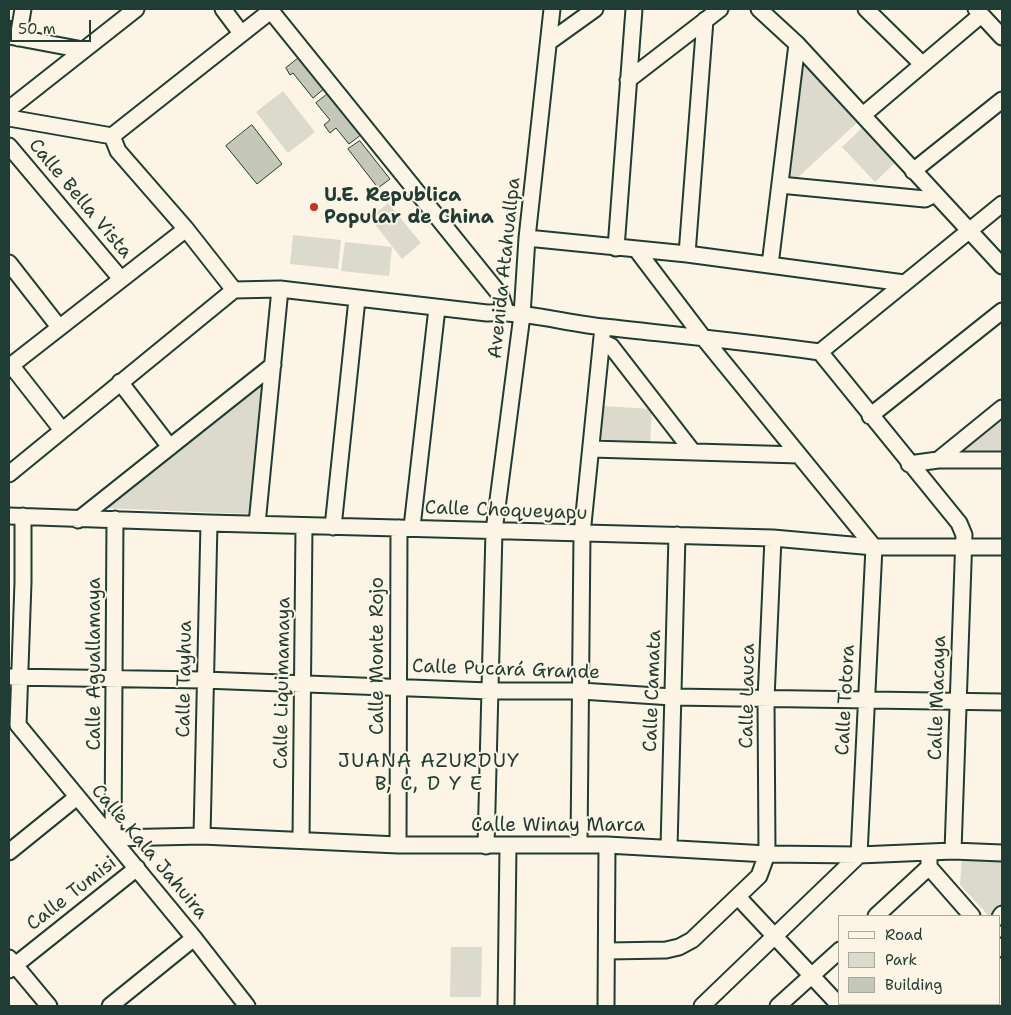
<!DOCTYPE html>
<meta charset="utf-8">
<style>
body{margin:0}
#map{position:relative;width:1011px;height:1015px;overflow:hidden;background:#fcf5e5;font-family:"Shantell Sans",sans-serif}
canvas{display:block}
.frame{position:absolute;inset:0;border:10px solid #1f3d34;pointer-events:none}
.legend{position:absolute;left:838px;top:915px;width:162px;height:90px;box-sizing:border-box;background:#fcf5e5;border:1px solid #a4ab9e;margin:0;padding:6px 9px;list-style:none;font-size:15px;color:#1f3d34}
.legend li{display:flex;align-items:center;gap:10px;height:25px}
.legend b{width:25px;border:1px solid #a4ab9e}
.scale{position:absolute;left:10px;top:20px;width:81px;height:22px;box-sizing:border-box;border:2px solid #1f3d34;border-top:0;padding-left:6px;font-size:15px;line-height:18px;white-space:nowrap;color:#1f3d34;-webkit-text-stroke:4px #fcf5e5;paint-order:stroke}
</style>
<div id="map">
<canvas width="1011" height="1015"></canvas>
<div class="frame"></div>
<ul class="legend">
<li><b style="height:6px;background:#fcf5e5"></b>Road</li>
<li><b style="height:14px;background:#dcdacc"></b>Park</li>
<li><b style="height:14px;background:#c5c7b9"></b>Building</li>
</ul>
<div class="scale">50 m</div>
</div>
<script>
const ctx = document.querySelector('canvas').getContext('2d');
ctx.lineJoin = 'round';
function paint(path, color) { ctx.fillStyle = color; ctx.fill(path, 'evenodd'); }
function stroke(path, color, width, dash) { ctx.strokeStyle = color; ctx.lineWidth = width; ctx.lineCap = dash ? 'butt' : 'round'; ctx.setLineDash(dash || []); ctx.stroke(path); }
function write(font, color, halo, rows, align = 'center') {
  ctx.font = font + ' "Shantell Sans",sans-serif'; ctx.lineWidth = 4; ctx.setLineDash([]); ctx.textBaseline = 'middle'; ctx.strokeStyle = halo; ctx.fillStyle = color; for (const [text, x, y, turn = 0] of rows) {
    ctx.save(); ctx.translate(x, y); ctx.rotate((+turn || 0) * Math.PI / 180); ctx.textAlign = isNaN(turn) ? turn : align; if (halo) ctx.strokeText(text, 0, 0); ctx.fillText(text, 0, 0); ctx.restore();
  }
}
const green = new Path2D(`
 M 804,59 L 860,120 L 794,181 L 787,178 L 800,60 Z
 M 283,91 L 315,132 L 288,153 L 256,112 Z
 M 864,126 L 897,161 L 875,182 L 842,147 Z
 M 388,203 L 421,243 L 402,259 L 370,218 Z
 M 293,235 L 341,240 L 338,269 L 290,264 Z
 M 345,242 L 392,247 L 389,276 L 341,271 Z
 M 264,380 L 252,514 L 102,508 Z
 M 603,406 L 652,409 L 650,444 L 601,441 Z
 M 1002,414 L 1002,455 L 953,454 Z
 M 962,856 L 1002,858 L 1002,903 L 989,916 L 960,885 Z
 M 451,947 L 482,947 L 481,997 L 450,997 Z`);
const building = new Path2D(`
 M 300,57 L 325,88 L 313,98 L 293,73 L 290,75 L 286,68 Z
 M 329,93 L 362,134 L 349,144 L 336,128 L 330,133 L 324,125 L 330,120 L 316,103 Z
 M 252,125 L 282,164 L 257,184 L 226,146 Z
 M 360,141 L 390,179 L 378,188 L 348,149 Z`);
const minor = new Path2D(`
 M 223,9 L 241,33
 M 759,9 L 797,44 L 1002,266
 M 866,9 L 922,64
 M 976,9 L 1002,37
 M 271,11 L 501,296 L 506,312
 M 9,36 L 83,50
 M 18,38 L 23,9
 M 549,42 L 595,9
 M 628,80 L 720,9
 M 9,109 L 136,9
 M 863,115 L 981,15
 M 9,118 L 112,136
 M 9,146 L 121,279
 M 913,171 L 1002,100
 M 780,185 L 925,199 L 935,194
 M 527,238 L 687,254 L 904,283
 M 616,248 L 634,9
 M 636,249 L 702,336 L 874,547 L 859,855 L 702,1006
 M 687,254 L 705,20
 M 9,263 L 59,327
 M 770,265 L 797,44
 M 234,290 L 186,229 L 118,151 L 112,136 L 273,9
 M 602,342 L 611,346 L 693,452
 M 820,352 L 1002,204
 M 11,365 L 62,430
 M 9,367 L 186,229
 M 120,382 L 170,447
 M 870,416 L 1002,311
 M 591,449 L 799,455
 M 938,460 L 1002,408
 M 909,464 L 938,460 L 1002,460
 M 9,474 L 234,290 L 280,289 L 487,313 C 526,311 565,323 604,327 C 676,335 748,342 820,352 L 959,523 L 964,535 L 953,851
 M 9,516 L 209,523 L 773,538 L 874,547 L 1002,547
 M 115,519 L 113,838 L 202,836 L 398,845 L 607,845 L 767,854 L 859,855 L 953,851 L 1002,853
 M 78,520 L 273,365
 M 257,524 L 280,289
 M 333,527 L 357,299
 M 412,527 L 437,308
 M 9,677 L 204,680 L 489,691 L 581,691 L 672,697 L 1002,702
 M 18,725 L 194,938 L 247,1006
 M 18,725 L 23,582 L 23,516
 M 202,836 L 209,523
 M 301,840 L 304,526
 M 398,845 L 399,528
 M 579,845 L 582,534 L 603,327
 M 486,846 L 494,531 L 522,315 L 527,238 L 552,9
 M 669,848 L 677,535
 M 9,852 L 77,797
 M 929,853 L 929,867 L 972,916
 M 738,897 L 840,1006
 M 876,916 L 929,867
 M 1000,917 L 1002,914
 M 1000,946 L 1002,949
 M 608,951 L 666,950 L 679,947 L 692,940 L 759,876 L 767,854 L 766,699 L 773,538
 M 9,958 L 49,1006
 M 9,970 L 137,868
 M 110,1006 L 194,938
 M 506,1006 L 508,846
 M 606,1006 L 607,845
 M 778,1006 L 840,950
 M 909,1006 L 911,1004`);
const markers = [
 [314,207,5,"#c8321e"]
];
const poiNames = [
 ["U.E. Republica",324,196],
 ["Popular de China",324,218]
];
const streetNames = [
 ["Calle Bella Vista",80,199,50],
 ["Avenida Atahuallpa",505,268,-84],
 ["Calle Choqueyapu",506,511,2],
 ["Calle Monte Rojo",378,656,-90],
 ["Calle Aguallamaya",95,664,-90],
 ["Calle Pucará Grande",506,670,2],
 ["Calle Tayhua",185,679,-89],
 ["Calle Liquimamaya",283,683,-89],
 ["Calle Camata",653,691,-88],
 ["Calle Lauca",748,696,-89],
 ["Calle Macaya",938,698,-88],
 ["Calle Totora",846,700,-87],
 ["Calle Winay Marca",558,826],
 ["Calle Kala Jahuira",149,852,50],
 ["Calle Tumisi",72,894,-38]
];
const neighbourhoodNames = [
 ["JUANA AZURDUY",429,762],
 ["B, C, D Y E",429,785]
];
paint(green, '#dcdacc');
paint(building, '#c5c7b9');
stroke(building, '#1f3d34', 1);
stroke(minor, '#1f3d34', 19);
stroke(minor, '#fcf5e5', 15);
for (const [x, y, r, color] of markers) { const dot = new Path2D(); dot.arc(x, y, r, 0, 2 * Math.PI); ctx.fillStyle = color; ctx.fill(dot); stroke(dot, '#fcf5e5', 2); }
write('bold 19px', '#1f3d34', '#fcf5e5', poiNames, 'left');
write('19px', '#1f3d34', '#fcf5e5', streetNames);
ctx.letterSpacing = '1px';
write('20px', '#1f3d34', '#fcf5e5', neighbourhoodNames);
ctx.letterSpacing = '0px';
</script>
